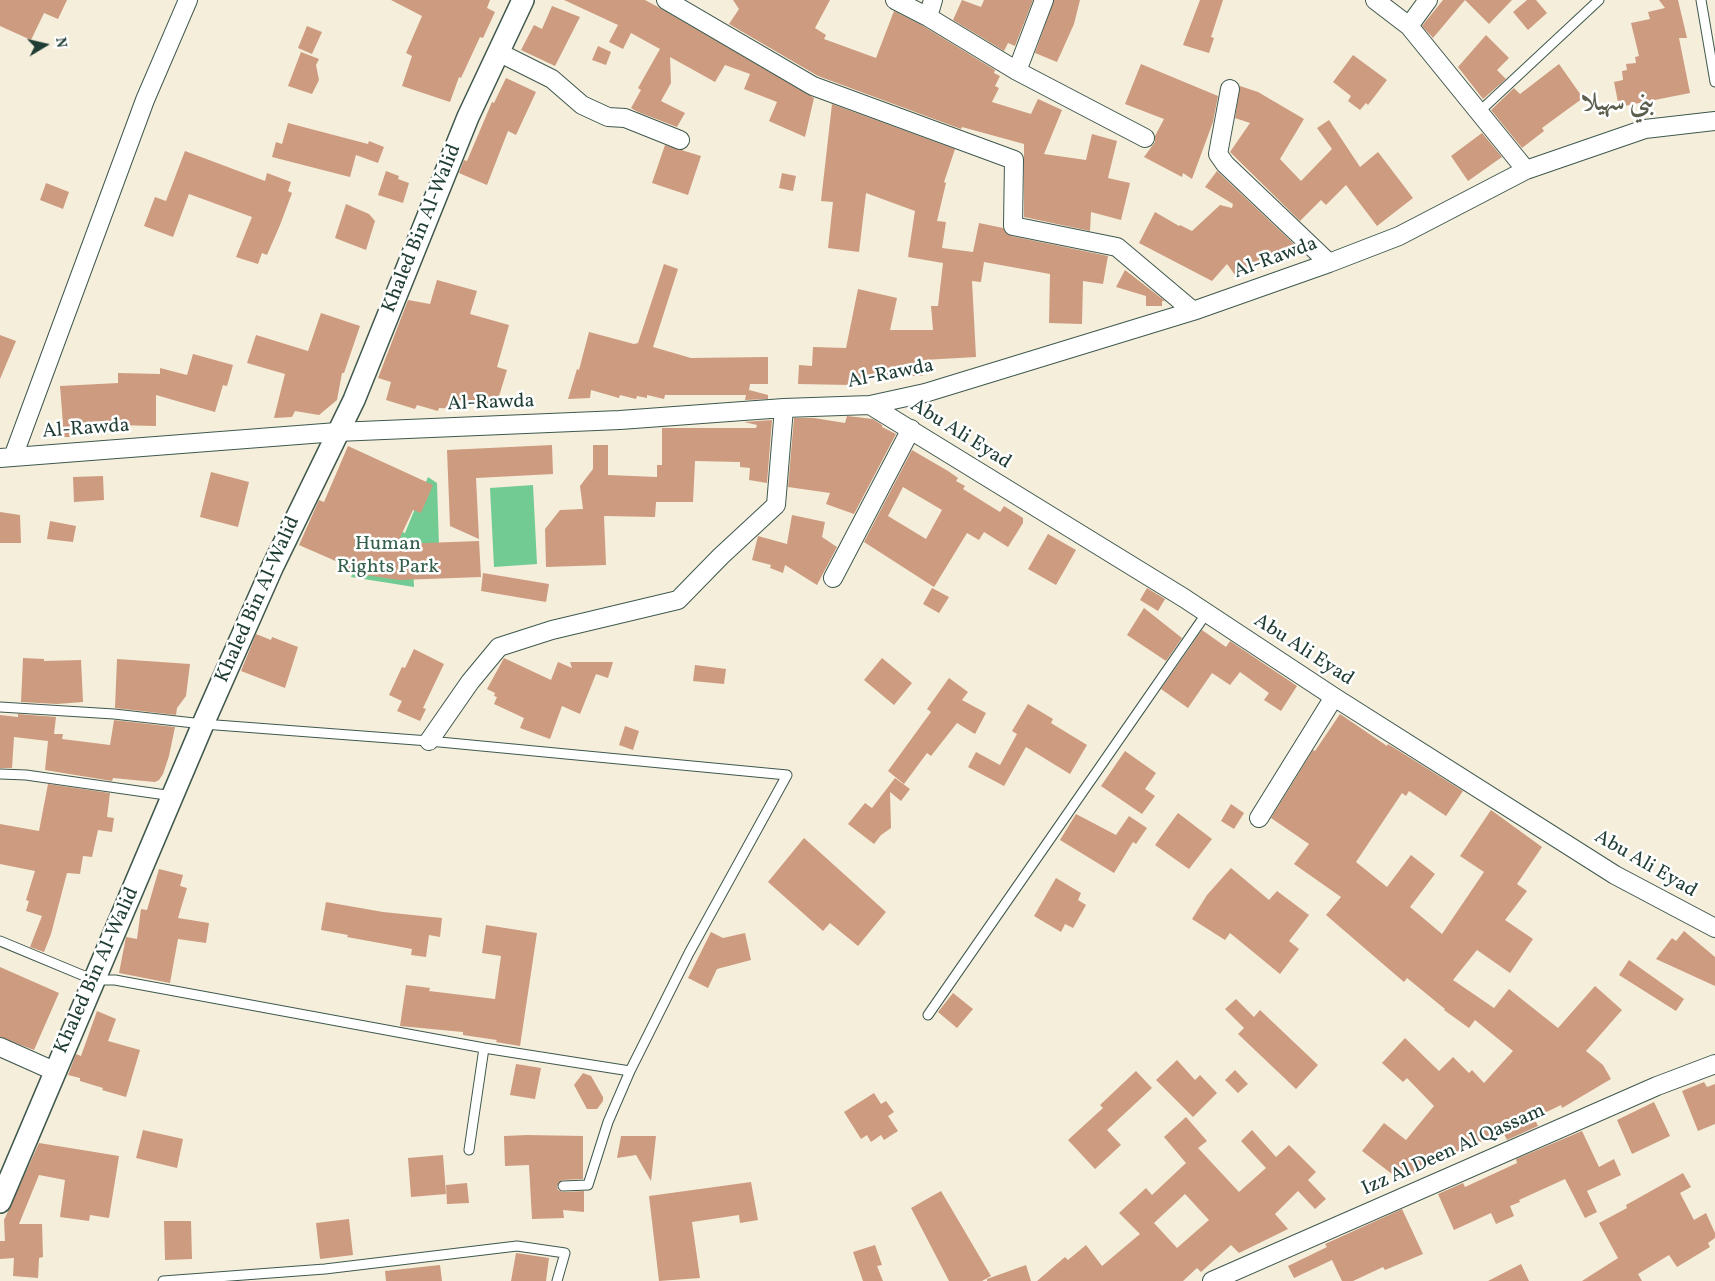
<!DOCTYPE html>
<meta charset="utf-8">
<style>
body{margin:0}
#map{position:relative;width:1715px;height:1281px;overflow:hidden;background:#f5eedb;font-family:Vollkorn,serif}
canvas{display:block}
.north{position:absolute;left:20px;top:20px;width:50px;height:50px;-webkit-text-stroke:4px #fff;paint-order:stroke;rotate:81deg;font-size:14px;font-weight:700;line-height:20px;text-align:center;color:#1f3d34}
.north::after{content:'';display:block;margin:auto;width:18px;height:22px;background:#1f3d34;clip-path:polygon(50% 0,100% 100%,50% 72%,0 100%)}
</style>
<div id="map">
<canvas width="1715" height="1281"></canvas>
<div class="north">N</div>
</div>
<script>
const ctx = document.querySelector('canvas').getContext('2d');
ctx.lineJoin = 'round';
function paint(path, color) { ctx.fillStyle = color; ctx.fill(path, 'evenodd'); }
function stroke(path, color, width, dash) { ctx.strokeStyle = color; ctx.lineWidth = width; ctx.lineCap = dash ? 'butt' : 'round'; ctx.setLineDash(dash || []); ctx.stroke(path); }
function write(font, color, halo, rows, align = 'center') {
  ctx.font = font + ' Vollkorn,Amiri,serif'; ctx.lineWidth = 5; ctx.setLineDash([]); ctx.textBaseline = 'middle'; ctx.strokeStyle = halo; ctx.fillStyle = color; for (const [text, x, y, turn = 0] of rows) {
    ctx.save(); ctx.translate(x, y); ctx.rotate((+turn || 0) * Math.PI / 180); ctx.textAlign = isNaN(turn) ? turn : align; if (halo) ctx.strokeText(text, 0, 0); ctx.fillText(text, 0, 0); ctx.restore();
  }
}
const green = new Path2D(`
 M 428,477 L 437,483 L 439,546 L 412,548 L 414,587 L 351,577 L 376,522 L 405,533 Z
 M 533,485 L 537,564 L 494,567 L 490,488 Z`);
const building = new Path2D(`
 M 0,0 L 67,0 L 58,19 L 44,13 L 31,40 L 0,26 Z
 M 391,0 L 490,0 L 487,8 L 495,12 L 483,38 L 480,37 L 461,78 L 459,77 L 450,102 L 402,86 L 412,56 L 406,53 L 422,16 Z
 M 564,0 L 645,0 L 658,7 L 814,98 L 805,137 L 769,121 L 777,102 L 744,89 L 750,74 L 725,65 L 715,82 L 670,57 L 671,83 L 661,101 L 685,113 L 677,127 L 638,112 L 631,108 L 641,90 L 638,88 L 660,49 L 631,33 L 623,49 L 609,42 L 618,25 Z
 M 733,0 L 830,0 L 815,28 L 826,35 L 824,39 L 876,58 L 894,11 L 923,26 L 995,70 L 994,73 L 1000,76 L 995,86 L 999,88 L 992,102 L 1031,114 L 1038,99 L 1062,110 L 1044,154 L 1086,160 L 1092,134 L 1117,141 L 1108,178 L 1130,183 L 1121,220 L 1091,212 L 1090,231 L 1024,217 L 1024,144 L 962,127 L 961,129 L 818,76 L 729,24 L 739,9 Z
 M 962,0 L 981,7 L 984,0 L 1033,0 L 1015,46 L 1008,43 L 1004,51 L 953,20 Z
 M 1054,0 L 1080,0 L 1074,24 L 1057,62 L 1035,53 Z
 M 1200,0 L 1223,0 L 1211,37 L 1214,38 L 1209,53 L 1183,45 Z
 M 1443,0 L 1465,0 L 1433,38 L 1422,26 Z
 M 1465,0 L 1512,0 L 1489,24 Z
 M 1527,0 L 1536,0 L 1547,13 L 1528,30 L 1513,12 Z
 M 1659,0 L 1678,0 L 1687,38 L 1679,38 L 1690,93 L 1619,107 L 1614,82 L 1623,80 L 1622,71 L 1627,70 L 1626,64 L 1636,63 L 1635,57 L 1639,56 L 1631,23 L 1650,19 L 1648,12 L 1665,8 Z
 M 552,6 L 580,17 L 555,66 L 521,50 L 534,25 L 542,29 Z
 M 307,26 L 322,32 L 312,54 L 298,48 Z
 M 1486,35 L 1509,58 L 1497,70 L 1506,79 L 1483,99 L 1458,67 Z
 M 598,46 L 611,52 L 606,65 L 592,60 Z
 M 301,52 L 319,59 L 316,65 L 319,80 L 312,94 L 288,86 Z
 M 1353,55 L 1387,80 L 1368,105 L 1366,103 L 1360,110 L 1348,101 L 1351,96 L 1333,82 Z
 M 1141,64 L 1218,96 L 1213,122 L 1192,179 L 1183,173 L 1182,177 L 1144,157 L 1155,142 L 1155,136 L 1164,119 L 1125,104 Z
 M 1559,64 L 1583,98 L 1542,128 L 1544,131 L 1522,148 L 1491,110 L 1514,88 L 1520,94 Z
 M 506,78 L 536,92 L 516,135 L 508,131 L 487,185 L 459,173 L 464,160 L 467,161 L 492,102 L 494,103 Z
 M 1240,86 L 1258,92 L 1304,119 L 1280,159 L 1301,181 L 1332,149 L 1317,128 L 1329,120 L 1360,167 L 1378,152 L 1413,198 L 1377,226 L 1346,185 L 1326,205 L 1321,200 L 1300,221 L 1230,152 L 1250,123 L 1235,118 Z
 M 832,104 L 955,149 L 944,182 L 946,183 L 937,221 L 946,222 L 942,248 L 973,252 L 979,223 L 1003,228 L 1011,236 L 1108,256 L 1103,284 L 1083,281 L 1082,324 L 1049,323 L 1050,274 L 984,262 L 981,282 L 972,281 L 976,357 L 923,360 L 923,376 L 882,376 L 882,380 L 851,380 L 851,385 L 798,384 L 799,365 L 812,366 L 813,347 L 846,348 L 858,289 L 897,298 L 890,330 L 933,330 L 931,306 L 938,306 L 943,263 L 908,257 L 915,211 L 866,193 L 859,252 L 828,248 L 833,202 L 821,201 Z
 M 288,123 L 368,144 L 369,141 L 384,147 L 378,163 L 356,155 L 350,177 L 272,157 L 276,142 L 282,144 Z
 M 1482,133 L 1502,157 L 1468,181 L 1451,156 Z
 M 665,145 L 701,156 L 688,195 L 652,183 Z
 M 185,151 L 265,181 L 267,173 L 291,182 L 288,191 L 292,193 L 280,225 L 267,255 L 262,253 L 258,264 L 236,257 L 252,217 L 189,194 L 173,237 L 144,226 L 155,197 L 166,201 Z
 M 386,171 L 399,176 L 398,179 L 409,183 L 403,203 L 378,195 Z
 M 1217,171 L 1295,245 L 1281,258 L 1274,251 L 1256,267 L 1235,275 L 1227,264 L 1212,281 L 1139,243 L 1155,212 L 1179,226 L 1180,225 L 1192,231 L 1220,205 L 1232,208 L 1233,204 L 1205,187 Z
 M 782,173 L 796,176 L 793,191 L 779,188 Z
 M 46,183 L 69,192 L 63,209 L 40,200 Z
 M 346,204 L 369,214 L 375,221 L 366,250 L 335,238 Z
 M 664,264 L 678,269 L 653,347 L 691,358 L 768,357 L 768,384 L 750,384 L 749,390 L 768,395 L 768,399 L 745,400 L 746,395 L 665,395 L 664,399 L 647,395 L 647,398 L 637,396 L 636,399 L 620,395 L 619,398 L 591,390 L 590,398 L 568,399 L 577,369 L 579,370 L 589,332 L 634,344 L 638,343 Z
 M 1125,270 L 1165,301 L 1162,301 L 1162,306 L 1146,306 L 1146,296 L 1116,287 Z
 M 437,280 L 477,291 L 470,314 L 509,325 L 497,367 L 507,370 L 496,406 L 488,403 L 487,406 L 481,404 L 481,406 L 459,400 L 457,409 L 439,408 L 438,411 L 417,405 L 415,409 L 386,400 L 391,382 L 378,378 L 408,300 L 430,304 Z
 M 321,313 L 360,326 L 344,373 L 342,373 L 337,400 L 319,415 L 295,411 L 292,417 L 274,418 L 285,374 L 247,363 L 256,335 L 308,351 Z
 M 0,335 L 16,341 L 0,379 Z
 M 193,354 L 233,365 L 227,386 L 223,385 L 215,412 L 156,395 L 156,426 L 117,425 L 117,421 L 78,423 L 78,437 L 62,437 L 63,424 L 60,386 L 118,383 L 118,373 L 160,374 L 160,368 L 187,375 Z
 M 847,416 L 873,419 L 882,425 L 882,427 L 896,434 L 854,514 L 826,504 L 830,493 L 788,487 L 794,418 L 814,418 L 845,423 Z
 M 772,420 L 767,483 L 749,480 L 750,468 L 740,467 L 740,462 L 695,461 L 693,502 L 656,502 L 655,517 L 604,516 L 606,565 L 546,567 L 545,529 L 560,510 L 583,509 L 580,486 L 593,469 L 593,445 L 608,445 L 608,475 L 657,477 L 657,465 L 662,465 L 662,428 L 756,428 L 757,425 L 744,422 Z
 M 552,445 L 553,474 L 476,478 L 479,539 L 450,526 L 447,450 Z
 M 348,446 L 433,485 L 421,513 L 413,510 L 397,544 L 479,541 L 481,577 L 399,580 L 345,572 L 347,566 L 299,545 L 319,500 L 324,502 Z
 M 912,450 L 948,471 L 958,478 L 956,481 L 965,486 L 963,489 L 1000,512 L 1004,506 L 1023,518 L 1023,523 L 1008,547 L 984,532 L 979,540 L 967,533 L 934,587 L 864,542 ZM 903,487 L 942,510 L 926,539 L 888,516 Z
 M 211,472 L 249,482 L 238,527 L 200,517 Z
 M 103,476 L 104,500 L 74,502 L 73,477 Z
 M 0,512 L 20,515 L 21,543 L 0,543 Z
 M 792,515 L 825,522 L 822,537 L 837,547 L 817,585 L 785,565 L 783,573 L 770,568 L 771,565 L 752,560 L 758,536 L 787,544 Z
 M 50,521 L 76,526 L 73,542 L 47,539 Z
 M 1048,534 L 1076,550 L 1056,585 L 1028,569 Z
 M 483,573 L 549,584 L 546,602 L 481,591 Z
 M 932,588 L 949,597 L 939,613 L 923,604 Z
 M 1147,588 L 1165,599 L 1158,611 L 1140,600 Z
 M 1144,608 L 1182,638 L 1166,661 L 1127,635 Z
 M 1202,630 L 1226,647 L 1230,641 L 1297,686 L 1281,711 L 1264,700 L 1269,693 L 1240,672 L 1230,685 L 1212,673 L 1188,708 L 1161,689 Z
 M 256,634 L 271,640 L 272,637 L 298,647 L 285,688 L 241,671 Z
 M 414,649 L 444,664 L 423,708 L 426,709 L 420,721 L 397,711 L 402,701 L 389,695 L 402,667 L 405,668 Z
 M 23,658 L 44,659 L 44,661 L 81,660 L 83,702 L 57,704 L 21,702 Z
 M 504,658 L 551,680 L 558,662 L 572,668 L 570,662 L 613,662 L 608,678 L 587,671 L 596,674 L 580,714 L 562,706 L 550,739 L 520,728 L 524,718 L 494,704 L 497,697 L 494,696 L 495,693 L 487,689 Z
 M 882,658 L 912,683 L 894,705 L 864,680 Z
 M 117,659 L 190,664 L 186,696 L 177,708 L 176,715 L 115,708 Z
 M 695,665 L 726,669 L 724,684 L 693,681 Z
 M 949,678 L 968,692 L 962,700 L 986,713 L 975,734 L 957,723 L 931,756 L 927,753 L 904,784 L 888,771 L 931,712 L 927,709 Z
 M 1028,704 L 1053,719 L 1051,723 L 1087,745 L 1070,774 L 1026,747 L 1004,786 L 968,767 L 976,752 L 1000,765 L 1017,734 L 1012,731 Z
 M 18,714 L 56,717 L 54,734 L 63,734 L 62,739 L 110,745 L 114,720 L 175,727 L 169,756 L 163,774 L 159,780 L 155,782 L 113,778 L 112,781 L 45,770 L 48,741 L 14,737 L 12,768 L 0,768 L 0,715 L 18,717 Z
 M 1340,714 L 1387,746 L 1388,744 L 1463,791 L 1446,816 L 1409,791 L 1406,796 L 1402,793 L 1356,862 L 1387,887 L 1411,855 L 1435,874 L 1410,907 L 1442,934 L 1484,872 L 1460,856 L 1491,810 L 1542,847 L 1517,884 L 1527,891 L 1505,920 L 1533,939 L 1510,973 L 1477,950 L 1453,980 L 1494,1008 L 1509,989 L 1558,1028 L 1595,986 L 1622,1010 L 1586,1051 L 1603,1065 L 1611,1079 L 1562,1108 L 1561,1105 L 1534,1118 L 1538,1126 L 1507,1140 L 1503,1132 L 1437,1161 L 1401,1181 L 1362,1151 L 1384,1123 L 1406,1140 L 1434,1106 L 1407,1078 L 1403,1082 L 1382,1063 L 1405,1038 L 1439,1071 L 1453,1057 L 1469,1073 L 1472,1070 L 1484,1083 L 1513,1051 L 1475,1020 L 1469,1028 L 1444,1010 L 1445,1009 L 1407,978 L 1404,982 L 1383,964 L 1326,915 L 1341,897 L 1294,864 L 1309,844 L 1271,818 L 1313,750 L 1315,751 Z
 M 625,726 L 639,731 L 633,750 L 619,745 Z
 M 1125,751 L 1156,773 L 1145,789 L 1155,796 L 1142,814 L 1101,786 Z
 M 895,778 L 910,789 L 901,801 L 890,792 L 891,828 L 881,835 L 874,844 L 848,824 L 865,803 L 872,808 Z
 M 48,784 L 110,793 L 107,817 L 114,818 L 112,832 L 98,830 L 92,857 L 83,856 L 80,874 L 67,873 L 51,934 L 44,952 L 30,947 L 42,916 L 26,911 L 29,901 L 26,900 L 35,871 L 0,864 L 0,824 L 39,831 Z
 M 1231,804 L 1244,813 L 1234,829 L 1221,821 Z
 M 1178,813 L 1212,839 L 1189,869 L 1155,845 Z
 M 1076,814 L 1116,835 L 1129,816 L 1147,828 L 1136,844 L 1133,842 L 1114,873 L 1060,840 Z
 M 804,838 L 886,912 L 858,946 L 830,923 L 823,931 L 768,882 Z
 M 1231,868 L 1269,900 L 1277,891 L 1309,915 L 1289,941 L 1299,949 L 1280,974 L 1230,933 L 1225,940 L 1192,919 L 1207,895 Z
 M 159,869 L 183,875 L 180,886 L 187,888 L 178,918 L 209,923 L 206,943 L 178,939 L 170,983 L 119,973 L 126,937 L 137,939 L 141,909 L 147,910 Z
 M 1056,878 L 1081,893 L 1078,900 L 1086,905 L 1073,928 L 1065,924 L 1061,932 L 1034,916 Z
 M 326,902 L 383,912 L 442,918 L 440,937 L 429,935 L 426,957 L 411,955 L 412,949 L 347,937 L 348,935 L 321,930 Z
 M 486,925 L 537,933 L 520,1046 L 496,1042 L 497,1040 L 463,1035 L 463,1032 L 400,1026 L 406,985 L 430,988 L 429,991 L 495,999 L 501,956 L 482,953 Z
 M 1684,931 L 1715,957 L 1715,986 L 1656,959 L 1672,938 L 1676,941 Z
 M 711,932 L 723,938 L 745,933 L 751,960 L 717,969 L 708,988 L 688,978 Z
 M 1629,960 L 1684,999 L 1676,1011 L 1619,975 Z
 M 0,967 L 59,993 L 34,1050 L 0,1037 Z
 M 953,993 L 973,1009 L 957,1028 L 938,1012 Z
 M 1236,999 L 1254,1017 L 1260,1010 L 1318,1065 L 1296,1089 L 1238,1034 L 1244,1028 L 1225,1009 Z
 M 97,1011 L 116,1019 L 108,1041 L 140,1050 L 126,1097 L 102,1090 L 103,1088 L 80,1081 L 80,1078 L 68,1075 L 76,1054 L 81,1056 Z
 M 1177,1060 L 1195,1080 L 1200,1075 L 1217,1093 L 1193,1117 L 1156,1080 Z
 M 516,1064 L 541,1068 L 535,1099 L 510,1095 Z
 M 1235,1070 L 1248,1084 L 1238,1093 L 1225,1080 Z
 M 1136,1071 L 1152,1088 L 1107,1130 L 1121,1145 L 1095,1169 L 1068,1140 L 1103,1108 L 1100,1105 Z
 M 583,1073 L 591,1076 L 603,1097 L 603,1101 L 597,1109 L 587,1109 L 574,1085 Z
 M 1704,1082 L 1707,1087 L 1715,1084 L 1715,1124 L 1698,1131 L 1682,1091 Z
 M 874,1093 L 881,1104 L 886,1101 L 894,1112 L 888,1116 L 898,1131 L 884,1140 L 881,1135 L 871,1142 L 867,1135 L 861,1139 L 844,1112 Z
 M 1654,1102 L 1670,1136 L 1632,1154 L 1617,1120 Z
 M 1186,1117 L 1207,1141 L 1198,1148 L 1239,1192 L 1266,1168 L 1241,1141 L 1252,1130 L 1276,1157 L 1289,1145 L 1316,1172 L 1308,1180 L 1326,1199 L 1315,1209 L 1298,1191 L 1275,1214 L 1288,1229 L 1239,1253 L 1231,1245 L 1201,1272 L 1197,1268 L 1183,1281 L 1037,1281 L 1065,1257 L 1068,1260 L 1086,1245 L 1102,1266 L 1140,1234 L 1119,1213 L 1146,1188 L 1152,1195 L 1186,1163 L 1164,1137 ZM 1185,1194 L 1209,1220 L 1177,1248 L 1154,1223 Z
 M 143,1130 L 183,1139 L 177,1168 L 136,1158 Z
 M 1582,1131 L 1599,1167 L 1614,1159 L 1621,1175 L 1587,1191 L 1597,1212 L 1585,1218 L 1565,1179 L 1519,1200 L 1520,1202 L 1510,1206 L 1514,1216 L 1496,1224 L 1491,1213 L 1454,1230 L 1438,1194 L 1463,1183 L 1465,1187 L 1517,1163 L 1516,1159 Z
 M 527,1135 L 583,1136 L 583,1179 L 562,1180 L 557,1186 L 558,1190 L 563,1192 L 584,1191 L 584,1212 L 563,1210 L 564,1218 L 532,1219 L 529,1165 L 505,1166 L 504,1136 Z
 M 621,1136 L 656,1136 L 651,1181 L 636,1155 L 617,1158 Z
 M 39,1143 L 119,1156 L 109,1218 L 90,1215 L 89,1221 L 60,1217 L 65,1180 L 39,1175 L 19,1224 L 42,1224 L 43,1257 L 39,1258 L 38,1278 L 13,1276 L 14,1258 L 0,1259 L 0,1241 L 5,1241 L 4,1220 Z
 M 443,1155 L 446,1194 L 411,1197 L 408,1158 Z
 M 1683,1173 L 1691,1187 L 1680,1193 L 1694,1220 L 1706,1213 L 1715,1233 L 1715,1238 L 1708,1243 L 1710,1247 L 1677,1267 L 1669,1255 L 1638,1274 L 1642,1281 L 1582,1281 L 1618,1258 L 1599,1223 L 1627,1208 L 1626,1205 Z
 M 751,1182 L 758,1220 L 740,1223 L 739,1215 L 692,1222 L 700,1278 L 659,1281 L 649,1196 Z
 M 467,1183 L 469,1203 L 447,1204 L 446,1185 Z
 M 941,1191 L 991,1276 L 982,1281 L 949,1281 L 911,1208 Z
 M 1402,1209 L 1423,1254 L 1385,1270 L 1383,1267 L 1353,1281 L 1342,1281 L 1332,1260 L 1294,1278 L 1288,1266 L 1327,1247 L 1325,1244 Z
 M 349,1219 L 353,1255 L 320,1259 L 316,1223 Z
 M 164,1221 L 191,1221 L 192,1259 L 165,1260 Z
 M 875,1245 L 882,1265 L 877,1266 L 883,1281 L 863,1281 L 853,1252 Z
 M 516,1253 L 549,1258 L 546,1281 L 511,1281 Z
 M 1521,1264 L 1529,1281 L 1488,1281 Z
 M 440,1265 L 442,1281 L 386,1281 L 385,1271 Z
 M 1026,1265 L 1031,1281 L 987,1281 L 987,1279 Z`);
const service = new Path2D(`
 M 1701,0 L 1715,82
 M 1480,111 L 1599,0
 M 0,707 L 114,714 L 203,724 L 429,741 L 787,775 L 689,953 L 630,1071 L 608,1122 L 588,1185 L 563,1186
 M 0,774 L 26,775 L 173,796
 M 0,941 L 94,980 L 115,980 L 484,1048 L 630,1071
 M 928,1015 L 1206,614
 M 469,1150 L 484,1048
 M 163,1281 L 325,1269 L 517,1246 L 565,1253 L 557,1281`);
const minor = new Path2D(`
 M 666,0 L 813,86 L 1014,160 L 1013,226 L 1117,247 L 1193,311
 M 895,0 L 928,17 L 1017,71 L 1145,138
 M 1375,0 L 1409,26 L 1526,170
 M 928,17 L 933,0
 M 1409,26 L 1428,0
 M 498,52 L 552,79 L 582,105 L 608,117 L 625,118 L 680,140
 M 1017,71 L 1044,0
 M 1230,89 L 1218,154 L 1225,164 L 1329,263
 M 870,405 L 1184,598 L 1334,697 L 1615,875 L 1715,928
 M 13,457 L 145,100 L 188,0
 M 0,458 L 337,432 L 620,420 L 784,408 L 870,405 L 925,393 L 1193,311 L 1329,263 L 1399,236 L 1526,170 L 1645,129 L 1715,121
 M 833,578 L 911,429
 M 429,741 L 470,682 L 499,647 L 552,630 L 678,600 L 721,556 L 776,505 L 784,408
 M 1259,818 L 1334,697
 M 0,1047 L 54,1071
 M 1212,1281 L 1657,1086 L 1715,1064`);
const tertiary = new Path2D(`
 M 0,1202 L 203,724 L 272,568 L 354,400 L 468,117 L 523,0`);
const streetNames = [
 ["Khaled Bin Al-Walid",423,229,-68],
 ["Al-Rawda",1276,259,-20],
 ["Al-Rawda",891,375,-11],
 ["Al-Rawda",491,404,-2],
 ["Al-Rawda",86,430,-4],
 ["Abu Ali Eyad",960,435,32],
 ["Khaled Bin Al-Walid",259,600,-66],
 ["Abu Ali Eyad",1303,651,33],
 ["Abu Ali Eyad",1645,865,30],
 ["Khaled Bin Al-Walid",98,971,-66],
 ["Izz Al Deen Al Qassam",1454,1151,-24]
];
const parkNames = [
 ["Human",388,545],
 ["Rights Park",388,568]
];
const districtNames = [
 ["بني سهيلا",1618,105]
];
paint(green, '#71cb92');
paint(building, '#cd9b7f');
stroke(service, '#3f584d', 11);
stroke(minor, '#3f584d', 20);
stroke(tertiary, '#3f584d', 24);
stroke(service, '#fff', 9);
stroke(minor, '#fff', 18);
stroke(tertiary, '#fff', 21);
write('20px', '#1f3d34', '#fff', streetNames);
write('20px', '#34604c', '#fff', parkNames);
write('bold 25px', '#5c5e4e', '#fff', districtNames);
</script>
